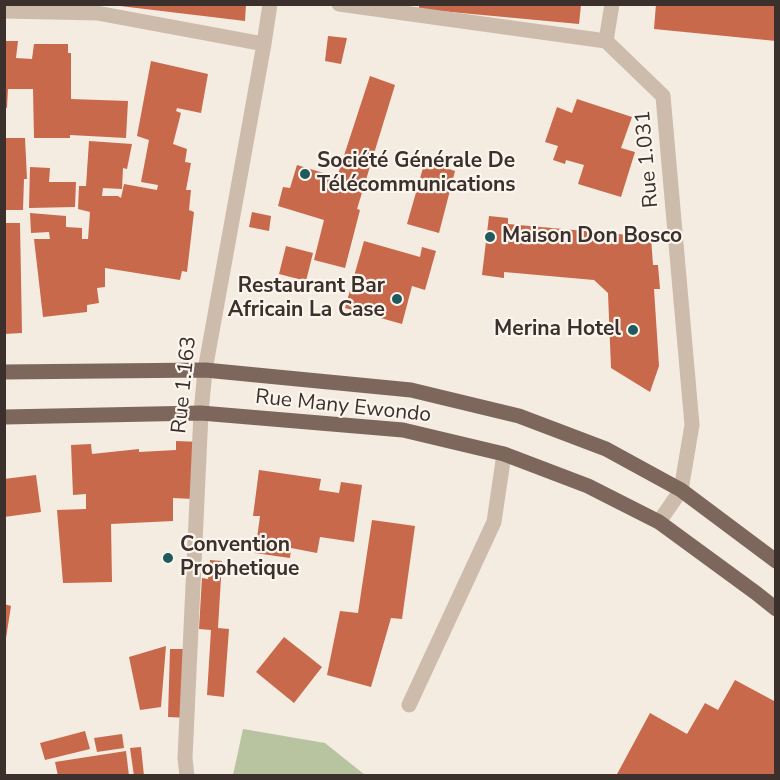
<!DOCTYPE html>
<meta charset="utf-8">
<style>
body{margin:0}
#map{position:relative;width:780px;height:780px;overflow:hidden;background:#f4ebe1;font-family:"Nunito Sans",sans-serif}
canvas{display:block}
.frame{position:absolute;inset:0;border:6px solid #3b302b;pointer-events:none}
</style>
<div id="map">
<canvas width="780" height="780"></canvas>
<div class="frame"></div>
</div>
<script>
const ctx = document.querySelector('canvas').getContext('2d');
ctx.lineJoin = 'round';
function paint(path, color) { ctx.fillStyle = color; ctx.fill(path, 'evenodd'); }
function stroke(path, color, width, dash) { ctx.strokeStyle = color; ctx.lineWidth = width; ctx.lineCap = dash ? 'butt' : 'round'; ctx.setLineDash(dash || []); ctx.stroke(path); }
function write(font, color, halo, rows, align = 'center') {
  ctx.font = font + ' "Nunito Sans",sans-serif'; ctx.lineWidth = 4.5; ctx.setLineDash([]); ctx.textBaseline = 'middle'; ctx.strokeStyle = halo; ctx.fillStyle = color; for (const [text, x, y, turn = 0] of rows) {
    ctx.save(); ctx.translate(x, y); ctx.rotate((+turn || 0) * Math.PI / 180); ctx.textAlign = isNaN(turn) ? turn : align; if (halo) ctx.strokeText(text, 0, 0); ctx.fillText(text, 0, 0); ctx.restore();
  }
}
const green = new Path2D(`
 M 243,729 L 325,743 L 365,775 L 233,775 Z`);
const building = new Path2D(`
 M 120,4 L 246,4 L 245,21 L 120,6 Z
 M 656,4 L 776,4 L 776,41 L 654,29 Z
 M 419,5 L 581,5 L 579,24 L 419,9 Z
 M 328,36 L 347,38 L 341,64 L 325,61 Z
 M 4,41 L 18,41 L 16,58 L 32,59 L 34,44 L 68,44 L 68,53 L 71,53 L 71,99 L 128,101 L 126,138 L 70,135 L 70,138 L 34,138 L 33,89 L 8,89 L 7,108 L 4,107 Z
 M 151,61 L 208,74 L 201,113 L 177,108 L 176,111 L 181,113 L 173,144 L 187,149 L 185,162 L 191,163 L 186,190 L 191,190 L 189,210 L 194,212 L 187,272 L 182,271 L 180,280 L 105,268 L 105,287 L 97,288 L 99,303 L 87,305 L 87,312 L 43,317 L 34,239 L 50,239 L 49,232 L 31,233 L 30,213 L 66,216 L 66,227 L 82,228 L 82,239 L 88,239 L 90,212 L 78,209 L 79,186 L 86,186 L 89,141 L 132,144 L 127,169 L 123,168 L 122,189 L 103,188 L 102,196 L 118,196 L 121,198 L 124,184 L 157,190 L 158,185 L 141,182 L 149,140 L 137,136 Z
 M 370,76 L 395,85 L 357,209 L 360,210 L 345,268 L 314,260 L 324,220 L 278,206 L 283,187 L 290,188 L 297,165 L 337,177 Z
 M 577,99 L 632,117 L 621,148 L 635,152 L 621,197 L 578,184 L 584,165 L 566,160 L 565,164 L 553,160 L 558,146 L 545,142 L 557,107 L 572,113 Z
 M 4,138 L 25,138 L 27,179 L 24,179 L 23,210 L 4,210 Z
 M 425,161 L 455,171 L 439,233 L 407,224 Z
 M 30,167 L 50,168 L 49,182 L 76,182 L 75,207 L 29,208 Z
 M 252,212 L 271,216 L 269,231 L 249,227 Z
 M 489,216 L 508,218 L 508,224 L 651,237 L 653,265 L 658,265 L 660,289 L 654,289 L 659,366 L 650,392 L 611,368 L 608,293 L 594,280 L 504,272 L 504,278 L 482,275 Z
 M 4,223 L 20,223 L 22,333 L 4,334 Z
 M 364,241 L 420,257 L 422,247 L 436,251 L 425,290 L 412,286 L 402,324 L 345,308 Z
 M 286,246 L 313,253 L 306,281 L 279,274 Z
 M 176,441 L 201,442 L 193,499 L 173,498 L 173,521 L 111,524 L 112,582 L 63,583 L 57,510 L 86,509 L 86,494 L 73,495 L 71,445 L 91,444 L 92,454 L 139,449 L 139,452 L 176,450 Z
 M 259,470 L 321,479 L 319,490 L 339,493 L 341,482 L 362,485 L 354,542 L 320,537 L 317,553 L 291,548 L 290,558 L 255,553 L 260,516 L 253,516 Z
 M 36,475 L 41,512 L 4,517 L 4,479 Z
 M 372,520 L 415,526 L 402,619 L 391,618 L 371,687 L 327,675 L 340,611 L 358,613 Z
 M 210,560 L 222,561 L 218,628 L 229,629 L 224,697 L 207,695 L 211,630 L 199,629 L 202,578 L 208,579 Z
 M 4,604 L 11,606 L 6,638 L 4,638 Z
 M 284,637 L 322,667 L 294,703 L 256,672 Z
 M 166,646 L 161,707 L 140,710 L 129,657 Z
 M 170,649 L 191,649 L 189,718 L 168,717 Z
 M 735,680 L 776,702 L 774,776 L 616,776 L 650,713 L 687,734 L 705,703 L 718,710 Z
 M 85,731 L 90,749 L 45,760 L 40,743 Z
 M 122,734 L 124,748 L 97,752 L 94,738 Z
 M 141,747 L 144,776 L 134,776 L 130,748 Z
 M 126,751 L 129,776 L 58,776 L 55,762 Z`);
const minor = new Path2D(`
 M 339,4 L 606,41 L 663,96 L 692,425 L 681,490 L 659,522
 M 4,11 L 97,13 L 264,44
 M 606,41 L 612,4
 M 409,705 L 494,522 L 504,454
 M 187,776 L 185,758 L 201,413 L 205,370 L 264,44 L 270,4`);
const major = new Path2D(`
 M 4,372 L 205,370 L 411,390 L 519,416 L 606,449 L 681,490 L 776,561
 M 4,417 L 201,413 L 403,430 L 504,454 L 588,486 L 659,522 L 756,593 L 776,609`);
const markers = [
 [305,174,6,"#1f5a5e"],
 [490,237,6,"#1f5a5e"],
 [397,299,6,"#1f5a5e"],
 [633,330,6,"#1f5a5e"],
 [168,558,6,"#1f5a5e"]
];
const streetNames = [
 ["Rue 1.031",648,159,-95],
 ["Rue 1.163",185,385,-84],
 ["Rue Many Ewondo",343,407,6]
];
const poiNames = [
 ["Société Générale De",317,162],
 ["Télécommunications",317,186],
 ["Maison Don Bosco",502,237],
 ["Restaurant Bar",385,287,"right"],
 ["Africain La Case",385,311,"right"],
 ["Merina Hotel",621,330,"right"],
 ["Convention",180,546],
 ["Prophetique",180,570]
];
paint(green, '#b8c4a0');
paint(building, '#c8694b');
stroke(minor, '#cdbbac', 15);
stroke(major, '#7d675c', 15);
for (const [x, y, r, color] of markers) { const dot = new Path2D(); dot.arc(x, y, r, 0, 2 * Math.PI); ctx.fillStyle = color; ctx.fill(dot); stroke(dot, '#fbf5ee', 2); }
write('21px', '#3b302b', '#fbf5ee', streetNames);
write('bold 21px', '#3b302b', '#fbf5ee', poiNames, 'left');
</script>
